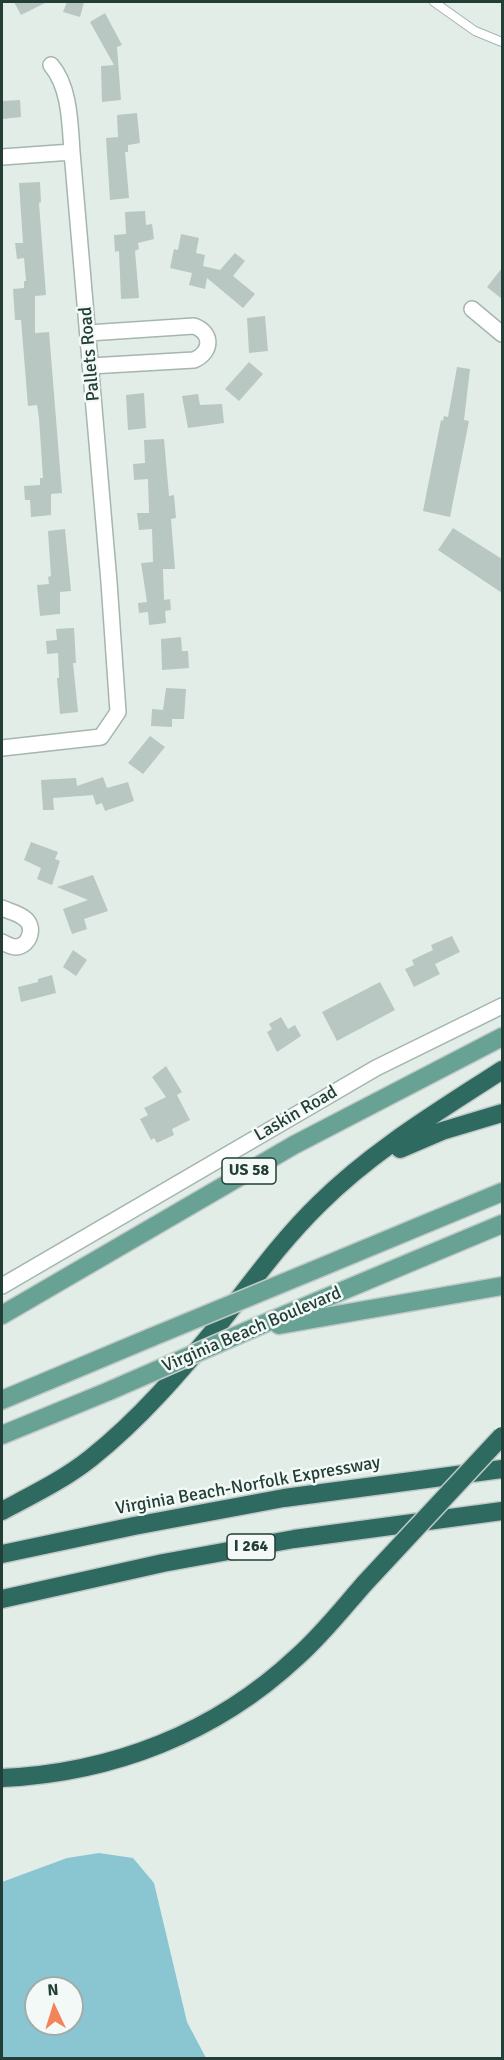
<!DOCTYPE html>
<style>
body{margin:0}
#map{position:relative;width:504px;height:2060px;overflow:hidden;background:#e2ede8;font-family:Signika,sans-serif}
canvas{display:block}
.frame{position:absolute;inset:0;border:3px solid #223e37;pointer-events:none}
.north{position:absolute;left:24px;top:1976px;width:60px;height:60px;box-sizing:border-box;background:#f3f9f6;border:2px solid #9faeaa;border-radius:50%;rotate:356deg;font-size:16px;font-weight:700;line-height:24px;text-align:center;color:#223e37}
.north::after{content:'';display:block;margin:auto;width:21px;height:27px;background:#f2845b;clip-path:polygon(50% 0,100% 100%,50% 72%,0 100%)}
</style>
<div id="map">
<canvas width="504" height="2060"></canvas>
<div class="frame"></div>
<div class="north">N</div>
</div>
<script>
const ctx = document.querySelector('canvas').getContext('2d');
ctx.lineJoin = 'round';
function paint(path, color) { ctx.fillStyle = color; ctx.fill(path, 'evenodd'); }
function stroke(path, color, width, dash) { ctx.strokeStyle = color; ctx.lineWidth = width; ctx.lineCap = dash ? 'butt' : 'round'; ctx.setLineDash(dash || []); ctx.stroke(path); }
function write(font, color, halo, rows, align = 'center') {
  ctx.font = font + ' Signika,sans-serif'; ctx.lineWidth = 5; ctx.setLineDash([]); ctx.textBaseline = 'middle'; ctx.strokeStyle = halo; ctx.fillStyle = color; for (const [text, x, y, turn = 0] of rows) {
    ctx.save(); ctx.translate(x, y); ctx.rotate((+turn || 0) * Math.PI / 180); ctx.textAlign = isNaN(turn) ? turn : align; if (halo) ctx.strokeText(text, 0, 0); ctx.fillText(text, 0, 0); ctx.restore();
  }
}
const water = new Path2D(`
 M 99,1853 L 133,1858 L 154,1883 L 187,2022 L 206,2058 L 2,2058 L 2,1882 L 67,1858 ZM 36,1988 L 72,1988 L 72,2024 L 36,2024 Z`);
const building = new Path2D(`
 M 14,2 L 47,2 L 21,15 Z
 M 67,2 L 84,2 L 80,17 L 63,12 Z
 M 105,13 L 122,45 L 117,47 L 121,100 L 102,102 L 101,66 L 114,65 L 90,22 Z
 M 20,100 L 21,117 L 2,119 L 2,101 Z
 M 137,113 L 140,143 L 128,145 L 128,152 L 125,152 L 129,198 L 110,200 L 106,138 L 118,137 L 117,115 Z
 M 40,182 L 41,202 L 39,203 L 46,295 L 35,296 L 35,333 L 49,332 L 62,493 L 51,494 L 51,515 L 31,517 L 30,500 L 25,500 L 24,486 L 40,485 L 40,478 L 43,478 L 39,418 L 37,405 L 28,406 L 21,320 L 15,320 L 13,289 L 24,288 L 24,281 L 26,281 L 24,258 L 17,259 L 15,243 L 23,243 L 19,183 Z
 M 145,211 L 146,225 L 152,224 L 154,239 L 138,243 L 139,249 L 135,251 L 139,298 L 121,299 L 119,251 L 115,252 L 114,235 L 126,234 L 125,212 Z
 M 181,234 L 199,238 L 196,253 L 205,255 L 203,266 L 220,270 L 235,253 L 245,261 L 233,276 L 255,294 L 243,308 L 207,278 L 205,289 L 189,285 L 192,273 L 170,268 L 174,249 L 178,250 Z
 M 502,268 L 502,299 L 487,287 Z
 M 265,316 L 268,351 L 249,353 L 247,318 Z
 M 249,362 L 263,374 L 239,401 L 225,389 Z
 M 457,367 L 470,369 L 464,420 L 469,421 L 450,517 L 423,511 L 441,420 L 443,421 L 444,416 L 448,417 Z
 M 144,393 L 146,428 L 128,430 L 126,395 Z
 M 198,394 L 200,405 L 222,404 L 224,423 L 188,428 L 182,396 Z
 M 164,439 L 169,496 L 174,495 L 176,518 L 171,519 L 175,569 L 163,569 L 164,600 L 170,599 L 171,610 L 165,611 L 166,623 L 149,625 L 148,612 L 139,613 L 138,603 L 147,602 L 141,563 L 153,562 L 152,529 L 139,530 L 137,513 L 149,513 L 148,479 L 134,480 L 133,464 L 145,463 L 144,440 Z
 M 453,528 L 502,559 L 502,593 L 438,550 Z
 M 65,529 L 71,591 L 60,592 L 60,614 L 40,616 L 37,585 L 49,584 L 48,577 L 51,576 L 48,531 Z
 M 74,628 L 76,663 L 73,663 L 78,712 L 60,714 L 57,678 L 59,678 L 58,653 L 47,654 L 46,641 L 57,640 L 56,629 Z
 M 181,637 L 182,651 L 188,651 L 189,668 L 162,670 L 161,639 Z
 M 166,688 L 186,689 L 184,719 L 172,719 L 172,727 L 151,726 L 152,709 L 163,710 Z
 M 150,736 L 165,747 L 143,774 L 128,763 Z
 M 103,777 L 107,788 L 128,782 L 134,801 L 105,811 L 102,803 L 96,805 L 93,795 L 53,798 L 54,810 L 43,810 L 41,780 L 76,778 L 77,786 Z
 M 31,842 L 58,852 L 55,859 L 60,861 L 52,885 L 37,879 L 41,868 L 24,860 Z
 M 93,875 L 108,911 L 84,919 L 87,929 L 72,934 L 63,909 L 88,900 L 57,887 Z
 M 452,936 L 460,952 L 435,964 L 440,974 L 414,987 L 405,969 L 414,965 L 412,960 L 433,950 L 431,945 Z
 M 73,950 L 87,960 L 76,976 L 63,967 Z
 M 52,975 L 56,993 L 21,1002 L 18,987 L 38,982 L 38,979 Z
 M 380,982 L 395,1010 L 337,1041 L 322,1012 Z
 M 281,1017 L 288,1029 L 295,1025 L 301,1036 L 277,1052 L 267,1032 L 272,1029 L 269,1024 Z
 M 166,1066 L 182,1092 L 177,1095 L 190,1120 L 172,1129 L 174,1135 L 157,1143 L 154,1138 L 151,1140 L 140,1119 L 148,1115 L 144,1108 L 166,1097 L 152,1077 Z`);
const lane = new Path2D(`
 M 434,2 L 475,31 L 502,42`);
const street = new Path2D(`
 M 2,157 L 72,152
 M 472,309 L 502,334
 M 88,333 L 194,326 C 213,333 212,352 194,360 L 90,366
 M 2,748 L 101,737 L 118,712 L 109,582 L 72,152 C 70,124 70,87 51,65
 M 2,908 C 8,911 18,913 24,918 C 36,926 30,946 16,947 C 11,947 6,944 2,942
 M 2,1286 L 376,1068 L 502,1006`);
const primary = new Path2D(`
 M 312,1271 L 502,1192
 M 2,1315 L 294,1145 L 502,1037
 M 279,1325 L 502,1286
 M 256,1327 L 502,1224
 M 2,1400 L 152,1337
 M 2,1435 L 109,1391`);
const highway = new Path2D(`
 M 400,1149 L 442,1131 L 502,1113
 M 2,1511 C 32,1495 65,1479 91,1458 C 140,1419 181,1371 220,1323 C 252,1282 282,1240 319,1204 C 372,1151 439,1111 502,1070
 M 2,1554 L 134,1526 L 284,1498 L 502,1469
 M 2,1599 L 163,1563 L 294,1539 L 502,1511
 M 2,1778 C 112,1773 216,1733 297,1657 C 322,1635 343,1608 365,1583`);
const primaryBridge = new Path2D(`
 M 152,1337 L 312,1271
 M 109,1391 L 256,1327`);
const highwayBridge = new Path2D(`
 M 365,1583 L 502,1436`);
const shields = [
 [249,1171,54],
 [251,1547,48]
];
const shieldNames = [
 ["US 58",249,1171],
 ["I 264",251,1547]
];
const streetNames = [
 ["Pallets Road",90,354,-95],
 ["Laskin Road",296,1114,-30],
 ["Virginia Beach Boulevard",252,1330,-23],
 ["Virginia Beach-Norfolk Expressway",248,1486,-10]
];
paint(water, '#8ac5d2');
paint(building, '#b8c7c1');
stroke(lane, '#a5b5af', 10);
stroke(street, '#a5b5af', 18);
stroke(primary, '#c1c9c7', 21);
stroke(highway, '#c1c9c7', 21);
stroke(lane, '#fff', 8);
stroke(street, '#fff', 15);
stroke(primary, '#67a294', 18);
stroke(highway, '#2e6a5f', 18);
stroke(primaryBridge, '#c1c9c7', 21, []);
stroke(highwayBridge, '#c1c9c7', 21, []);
stroke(primaryBridge, '#67a294', 18);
stroke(highwayBridge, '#2e6a5f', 18);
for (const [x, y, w] of shields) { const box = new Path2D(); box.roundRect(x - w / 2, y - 13, w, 26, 4.5); ctx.fillStyle = '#f3f9f6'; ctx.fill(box); stroke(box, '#223e37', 1.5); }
write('bold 16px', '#223e37', null, shieldNames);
write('18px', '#223e37', '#f3f9f6', streetNames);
</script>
